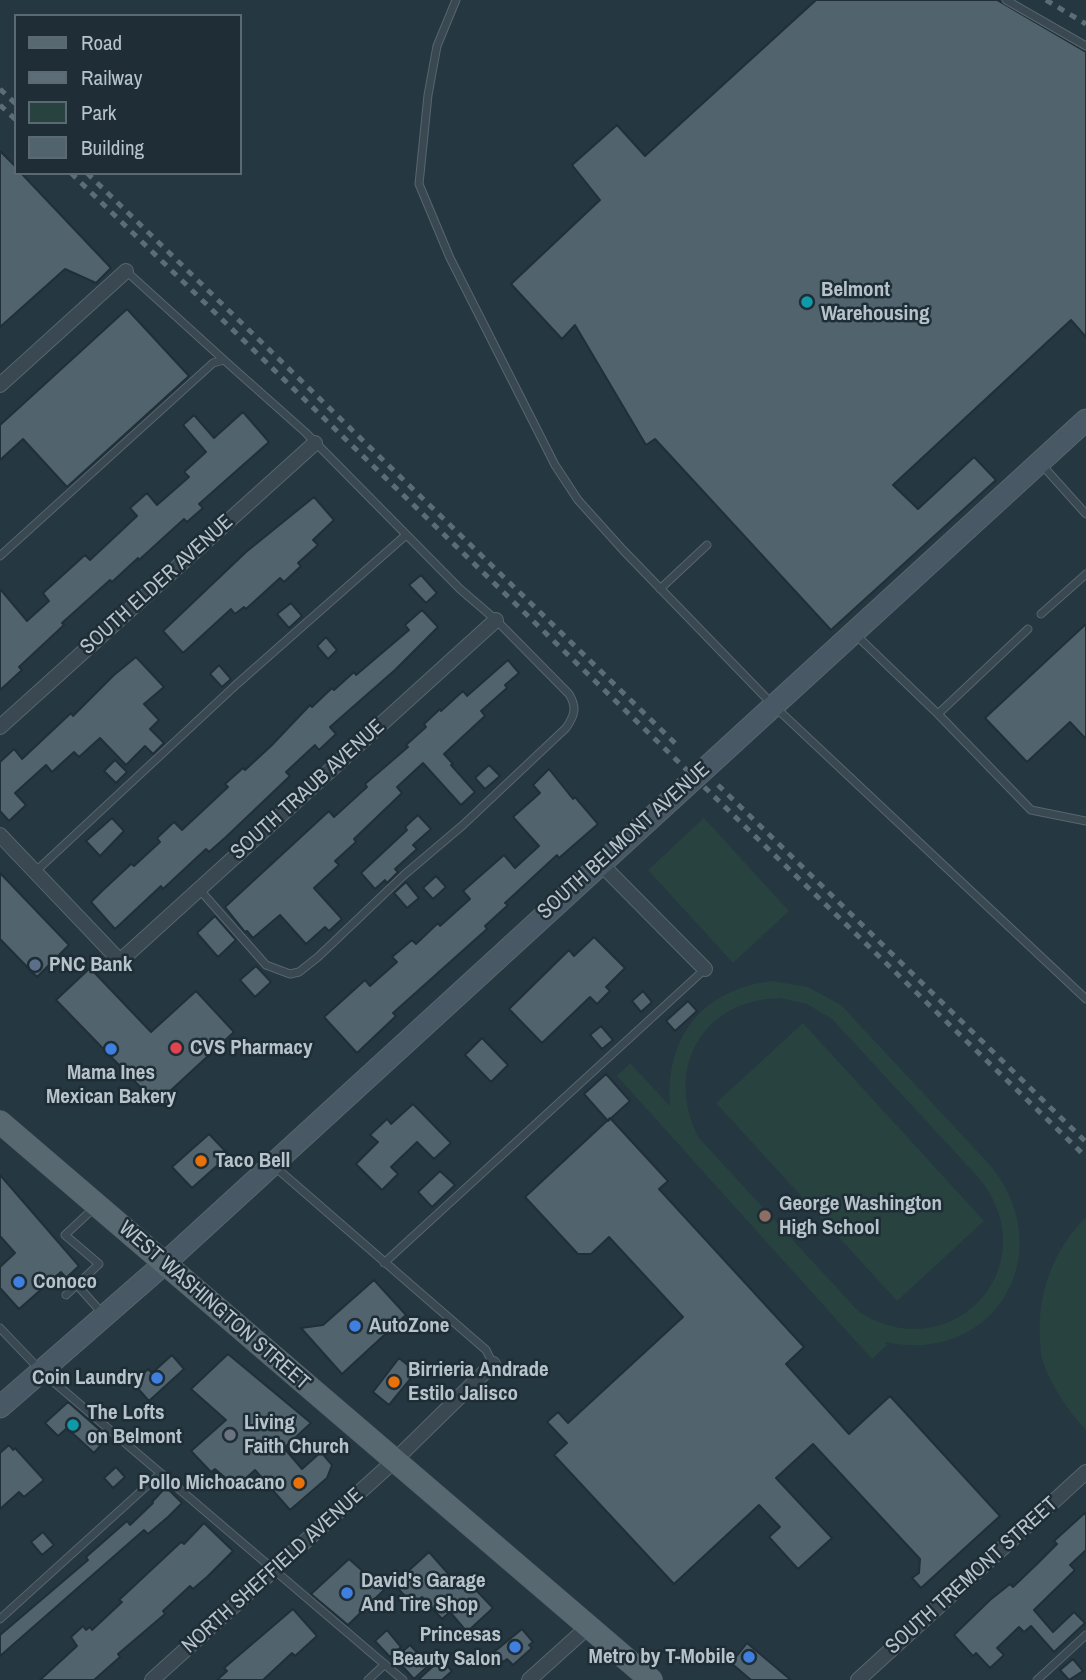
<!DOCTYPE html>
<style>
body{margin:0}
#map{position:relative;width:1086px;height:1680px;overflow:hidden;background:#253741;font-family:"Archivo Narrow",sans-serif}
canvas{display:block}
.legend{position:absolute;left:14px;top:14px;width:228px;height:161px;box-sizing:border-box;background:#1e2d36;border:2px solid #5b6972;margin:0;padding:9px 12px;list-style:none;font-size:21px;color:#b7c3cb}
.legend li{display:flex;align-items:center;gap:14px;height:35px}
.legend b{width:35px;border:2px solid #5b6972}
</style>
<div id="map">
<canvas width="1086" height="1680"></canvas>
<ul class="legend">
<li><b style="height:9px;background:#586871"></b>Road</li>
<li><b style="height:9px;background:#5c6d78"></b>Railway</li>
<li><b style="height:19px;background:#28423f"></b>Park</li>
<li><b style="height:19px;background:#51646e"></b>Building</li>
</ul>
</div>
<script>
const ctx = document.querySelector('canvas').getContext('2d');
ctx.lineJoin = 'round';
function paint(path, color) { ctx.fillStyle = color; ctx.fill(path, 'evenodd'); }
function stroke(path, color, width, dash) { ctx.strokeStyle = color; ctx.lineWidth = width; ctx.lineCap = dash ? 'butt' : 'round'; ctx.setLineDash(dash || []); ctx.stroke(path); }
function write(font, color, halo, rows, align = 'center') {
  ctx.font = font + ' "Archivo Narrow",sans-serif'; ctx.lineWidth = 5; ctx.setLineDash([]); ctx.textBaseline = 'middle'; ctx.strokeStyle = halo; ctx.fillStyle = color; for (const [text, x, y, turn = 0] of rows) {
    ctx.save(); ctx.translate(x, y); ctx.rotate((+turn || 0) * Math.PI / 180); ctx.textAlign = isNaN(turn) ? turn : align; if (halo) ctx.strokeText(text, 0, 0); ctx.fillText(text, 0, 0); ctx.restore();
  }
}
const green = new Path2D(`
 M 704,818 L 789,911 L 733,963 L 648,870 Z
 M 771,981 L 808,987 L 841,1005 L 990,1165 C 1061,1251 996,1366 885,1342 L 887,1345 L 872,1359 L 617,1076 L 630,1063 L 670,1106 C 665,1037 702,990 771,981 ZM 780,998 L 807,1004 L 832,1019 L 978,1177 C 1050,1263 954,1371 859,1312 L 699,1138 C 664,1070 701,1000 780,998 Z
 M 803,1023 L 984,1221 L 897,1301 L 716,1103 Z
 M 1086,1217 L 1086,1430 C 1068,1411 1052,1387 1043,1362 C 1040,1355 1041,1347 1040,1340 C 1037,1294 1053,1250 1086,1217 Z`);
const building = new Path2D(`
 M 816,0 L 997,0 L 1086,52 L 1086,337 L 1071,320 L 893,485 L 918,509 L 974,457 L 996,480 L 831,630 L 655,439 L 646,445 L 575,325 L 562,339 L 511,284 L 600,200 L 572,165 L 617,125 L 645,156 Z
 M 0,151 L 16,167 L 16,173 L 21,173 L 111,268 L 96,283 L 65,269 L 0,327 Z
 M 127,309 L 189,376 L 67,487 L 23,439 L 0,460 L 0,425 Z
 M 243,412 L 269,442 L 199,504 L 203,508 L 187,522 L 184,519 L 139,560 L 138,558 L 112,582 L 110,580 L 62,623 L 64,625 L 19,667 L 22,670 L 0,690 L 0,589 L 27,621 L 49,601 L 43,593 L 85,555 L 90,560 L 137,516 L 130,508 L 147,493 L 157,505 L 189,477 L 184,472 L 206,452 L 183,425 L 194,415 L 214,438 Z
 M 314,497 L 334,520 L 313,540 L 318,545 L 298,563 L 301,566 L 284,582 L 280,578 L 246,609 L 244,607 L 235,614 L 231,609 L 183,653 L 163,631 L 246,552 Z
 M 421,575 L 437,593 L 426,603 L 409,585 Z
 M 291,603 L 302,616 L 289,628 L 277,614 Z
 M 422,610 L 438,627 L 395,670 L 330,727 L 336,734 L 319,750 L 315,745 L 286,772 L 290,776 L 226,837 L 209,852 L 206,849 L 163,889 L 161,886 L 115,929 L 91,902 L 102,891 L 131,864 L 134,866 L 160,842 L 157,838 L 174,822 L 182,830 L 228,787 L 225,784 L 243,768 L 245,770 L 271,746 L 310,705 L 312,707 L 332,688 L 334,690 L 354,672 L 356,675 L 409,630 L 405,625 Z
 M 1086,624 L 1086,739 L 1070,722 L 1027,762 L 985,718 Z
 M 326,637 L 337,650 L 328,659 L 317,646 Z
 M 136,657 L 164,687 L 144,704 L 159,720 L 150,729 L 164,743 L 153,754 L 145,746 L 126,765 L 100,738 L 79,757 L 74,752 L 52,772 L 46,765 L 15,793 L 26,805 L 9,821 L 0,811 L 0,762 L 14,749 L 22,759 L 71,713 L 73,716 L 114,675 Z
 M 508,660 L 519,673 L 505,685 L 507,688 L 481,711 L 485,716 L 444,754 L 453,764 L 451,765 L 475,792 L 461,805 L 423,763 L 397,787 L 402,793 L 354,839 L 356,842 L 335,861 L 339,865 L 314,888 L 342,919 L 329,931 L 325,927 L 306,944 L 280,915 L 253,938 L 247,931 L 245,932 L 225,907 L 329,811 L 334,817 L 367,787 L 365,784 L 408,747 L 406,745 L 426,727 L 424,724 L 440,709 L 441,711 L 463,691 L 467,696 Z
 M 219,665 L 231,679 L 222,687 L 210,674 Z
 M 115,760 L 127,772 L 116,783 L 104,771 Z
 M 489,765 L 500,776 L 485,789 L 475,778 Z
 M 549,769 L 573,799 L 575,797 L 598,824 L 559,858 L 557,855 L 505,903 L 508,905 L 485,926 L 487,929 L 393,1013 L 396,1016 L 357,1053 L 324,1017 L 365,980 L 370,986 L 397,962 L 392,957 L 412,940 L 416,944 L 438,923 L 440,926 L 470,899 L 463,891 L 504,855 L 515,868 L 539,846 L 513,817 L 540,793 L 533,785 Z
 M 418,815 L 431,829 L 413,845 L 417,849 L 395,869 L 398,872 L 387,883 L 385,880 L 375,889 L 361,873 L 407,830 L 405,827 Z
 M 112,818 L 124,831 L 100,856 L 86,841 Z
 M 0,873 L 69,945 L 37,977 L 0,939 Z
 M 436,876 L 446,887 L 433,899 L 423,888 Z
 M 406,882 L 419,898 L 407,908 L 394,893 Z
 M 215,916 L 236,940 L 218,957 L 197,933 Z
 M 594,937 L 625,968 L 606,987 L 610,991 L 597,1004 L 590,997 L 542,1043 L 509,1009 L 569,950 L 574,956 Z
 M 256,966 L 271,982 L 255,997 L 240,980 Z
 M 90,968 L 151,1032 L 196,991 L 234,1032 L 168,1093 L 168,1106 L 149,1105 L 149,1096 L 56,1000 Z
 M 643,991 L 652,1002 L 641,1012 L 632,1001 Z
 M 688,1001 L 697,1011 L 675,1031 L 666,1021 Z
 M 601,1026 L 613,1040 L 602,1049 L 590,1035 Z
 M 482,1038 L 508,1065 L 491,1082 L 465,1055 Z
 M 606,1074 L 630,1101 L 608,1121 L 584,1094 Z
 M 413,1104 L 451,1143 L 434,1159 L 417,1142 L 391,1167 L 398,1174 L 382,1190 L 356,1164 L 378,1142 L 370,1135 L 387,1119 L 391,1124 Z
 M 610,1118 L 668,1181 L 659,1189 L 804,1347 L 786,1364 L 849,1434 L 890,1396 L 1000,1516 L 921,1588 L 912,1578 L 919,1573 L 920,1559 L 813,1444 L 776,1478 L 832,1538 L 798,1569 L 769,1537 L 780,1527 L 759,1505 L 674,1584 L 554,1455 L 567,1443 L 547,1422 L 558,1412 L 568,1423 L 683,1317 L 609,1237 L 591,1254 L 578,1254 L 525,1197 Z
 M 209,1134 L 229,1155 L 192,1188 L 172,1167 Z
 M 440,1171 L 455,1185 L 432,1207 L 418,1192 Z
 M 0,1175 L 79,1266 L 66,1278 L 61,1272 L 19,1309 L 0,1288 L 0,1267 L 15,1253 L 0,1236 Z
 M 374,1280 L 406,1315 L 342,1374 L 301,1328 L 323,1325 Z
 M 228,1354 L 311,1423 L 284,1448 L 302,1469 L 321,1452 L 332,1465 L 327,1478 L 290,1510 L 255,1470 L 236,1487 L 215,1469 L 211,1472 L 191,1451 L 226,1420 L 191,1389 Z
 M 172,1355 L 184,1369 L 149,1401 L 133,1383 L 148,1369 L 152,1373 Z
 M 399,1358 L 416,1372 L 389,1405 L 373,1392 Z
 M 68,1402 L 108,1437 L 94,1453 L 67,1428 L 58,1436 L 45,1423 Z
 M 9,1445 L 13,1450 L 15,1448 L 44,1480 L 24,1497 L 19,1492 L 0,1509 L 0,1453 Z
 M 116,1467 L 125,1477 L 113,1488 L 104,1478 Z
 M 166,1487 L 182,1503 L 168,1517 L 148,1534 L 144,1530 L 0,1656 L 0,1635 L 88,1560 L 86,1557 L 127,1521 L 130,1525 L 153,1503 L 152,1502 Z
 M 1086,1512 L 1086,1550 L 1070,1565 L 1075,1570 L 1034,1610 L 1053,1632 L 1074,1612 L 1085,1623 L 1054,1652 L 1031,1626 L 1024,1632 L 1019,1627 L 997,1648 L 1004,1655 L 990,1668 L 976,1653 L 973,1656 L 954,1635 L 990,1600 L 1010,1584 L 1013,1587 L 1038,1563 L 1057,1544 L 1054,1541 Z
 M 204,1523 L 233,1551 L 207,1577 L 193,1589 L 190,1586 L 163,1611 L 165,1614 L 118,1654 L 120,1657 L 94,1680 L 40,1680 L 77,1646 L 71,1637 L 83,1626 L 86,1630 L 90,1627 L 92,1630 L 122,1602 L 119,1600 L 181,1542 L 184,1544 Z
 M 43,1532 L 54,1545 L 42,1555 L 31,1542 Z
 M 429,1552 L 452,1578 L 459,1572 L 493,1608 L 467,1632 L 450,1612 L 442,1619 L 422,1597 L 413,1605 L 394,1584 Z
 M 349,1559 L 384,1590 L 348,1625 L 311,1594 Z
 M 293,1609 L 317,1636 L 295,1656 L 292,1653 L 263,1680 L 217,1680 L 227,1671 L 224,1668 Z
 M 522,1629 L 533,1642 L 529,1645 L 532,1648 L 513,1665 L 507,1659 L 503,1662 L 494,1652 Z
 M 387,1630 L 401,1647 L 390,1657 L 375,1641 Z
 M 747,1643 L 791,1680 L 751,1680 L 731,1663 Z
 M 410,1645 L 429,1665 L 414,1679 L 395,1658 Z
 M 441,1659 L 452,1671 L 442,1680 L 418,1680 Z
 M 1073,1659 L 1083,1671 L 1069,1680 L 1060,1670 Z`);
const lane = new Path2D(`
 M 456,0 L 437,46 L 428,95 L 419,184 L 450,258 L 555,465 L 578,500 L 623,550 L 773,705 L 1086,999
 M 1006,0 L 1086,46
 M 126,271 L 224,360
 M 1042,465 L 1086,514
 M 0,556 L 213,363 L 224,360 L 305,432 L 460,589 L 496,620 L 569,694 C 577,707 575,715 566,728 L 463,825 L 404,875 L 318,957 L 299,972 L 290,974 L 266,965 L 199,889
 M 660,589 L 707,545
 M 1041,614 L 1086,574
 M 856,635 L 938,714 L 1031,810 L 1086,821
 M 938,714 L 1028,629
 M 35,872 L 237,684 L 406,535
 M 274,1166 L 486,1350 L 493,1364
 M 384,1263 L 705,969
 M 77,1285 L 102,1313
 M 66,1295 L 99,1264 L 65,1235 L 95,1207
 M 0,1328 L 42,1372 L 403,1680
 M 0,1619 L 160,1474
 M 368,1680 L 385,1664
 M 1037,1680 L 1086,1635`);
const street = new Path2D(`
 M 0,385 L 126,271
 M 0,727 L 315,443
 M 0,835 L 120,961 L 496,620
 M 600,863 L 705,969
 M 152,1680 L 394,1461 L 493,1364
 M 529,1680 L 589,1626
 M 858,1680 L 1086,1472`);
const secondary = new Path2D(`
 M 0,1407 L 165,1263 L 1086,420`);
const primary = new Path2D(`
 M 0,1122 L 651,1680`);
const rail = new Path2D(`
 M 1046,0 L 1086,24
 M 0,89 L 16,104
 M 0,105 L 16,120
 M 71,173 L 1086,1157
 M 87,173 L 678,746
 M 718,785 L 1086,1142`);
const markers = [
 [807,302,7,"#0f9aa8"],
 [35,965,7,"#5c6f8a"],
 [176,1048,7,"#e0444e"],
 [111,1049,7,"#3f7fe0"],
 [201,1161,7,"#e8710a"],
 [765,1216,7,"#8d6e63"],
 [19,1282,7,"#3f7fe0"],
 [355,1326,7,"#3f7fe0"],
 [157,1378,7,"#3f7fe0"],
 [394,1382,7,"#e8710a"],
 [73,1425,7,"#0f9aa8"],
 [230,1435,7,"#6b7280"],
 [299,1483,7,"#e8710a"],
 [347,1593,7,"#3f7fe0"],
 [515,1647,7,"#3f7fe0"],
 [749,1657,7,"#3f7fe0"]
];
const poiNames = [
 ["Belmont",821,290],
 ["Warehousing",821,314],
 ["PNC Bank",49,965],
 ["CVS Pharmacy",190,1048],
 ["Mama Ines",111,1073,"center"],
 ["Mexican Bakery",111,1097,"center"],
 ["Taco Bell",215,1161],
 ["George Washington",779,1204],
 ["High School",779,1228],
 ["Conoco",33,1282],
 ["AutoZone",369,1326],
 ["Birrieria Andrade",408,1370],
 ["Estilo Jalisco",408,1394],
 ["Coin Laundry",143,1378,"right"],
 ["The Lofts",87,1413],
 ["on Belmont",87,1437],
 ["Living",244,1423],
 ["Faith Church",244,1447],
 ["Pollo Michoacano",285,1483,"right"],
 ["David's Garage",361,1581],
 ["And Tire Shop",361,1605],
 ["Princesas",501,1635,"right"],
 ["Beauty Salon",501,1659,"right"],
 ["Metro by T-Mobile",735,1657,"right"]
];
const streetNames = [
 ["SOUTH ELDER AVENUE",157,585,-42],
 ["SOUTH TRAUB AVENUE",308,790,-42],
 ["SOUTH BELMONT AVENUE",624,841,-42],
 ["WEST WASHINGTON STREET",214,1306,41],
 ["NORTH SHEFFIELD AVENUE",273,1571,-42],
 ["SOUTH TREMONT STREET",972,1576,-42]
];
paint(green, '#28423f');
paint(building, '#51646e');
stroke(building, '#212f38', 2);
stroke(lane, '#58666e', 9);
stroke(street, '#58666e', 16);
stroke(secondary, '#58666e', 23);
stroke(primary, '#47545d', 24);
stroke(lane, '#3a4851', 7);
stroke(street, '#3a4851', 14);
stroke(secondary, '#485864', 21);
stroke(primary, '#586871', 23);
stroke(rail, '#5c6d78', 5, [7, 7]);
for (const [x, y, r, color] of markers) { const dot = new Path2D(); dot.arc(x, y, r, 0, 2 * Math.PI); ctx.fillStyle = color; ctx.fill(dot); stroke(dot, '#1e2d36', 2.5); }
write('bold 21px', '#b7c3cb', '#1e2d36', poiNames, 'left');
write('21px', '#b7c3cb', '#1e2d36', streetNames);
</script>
